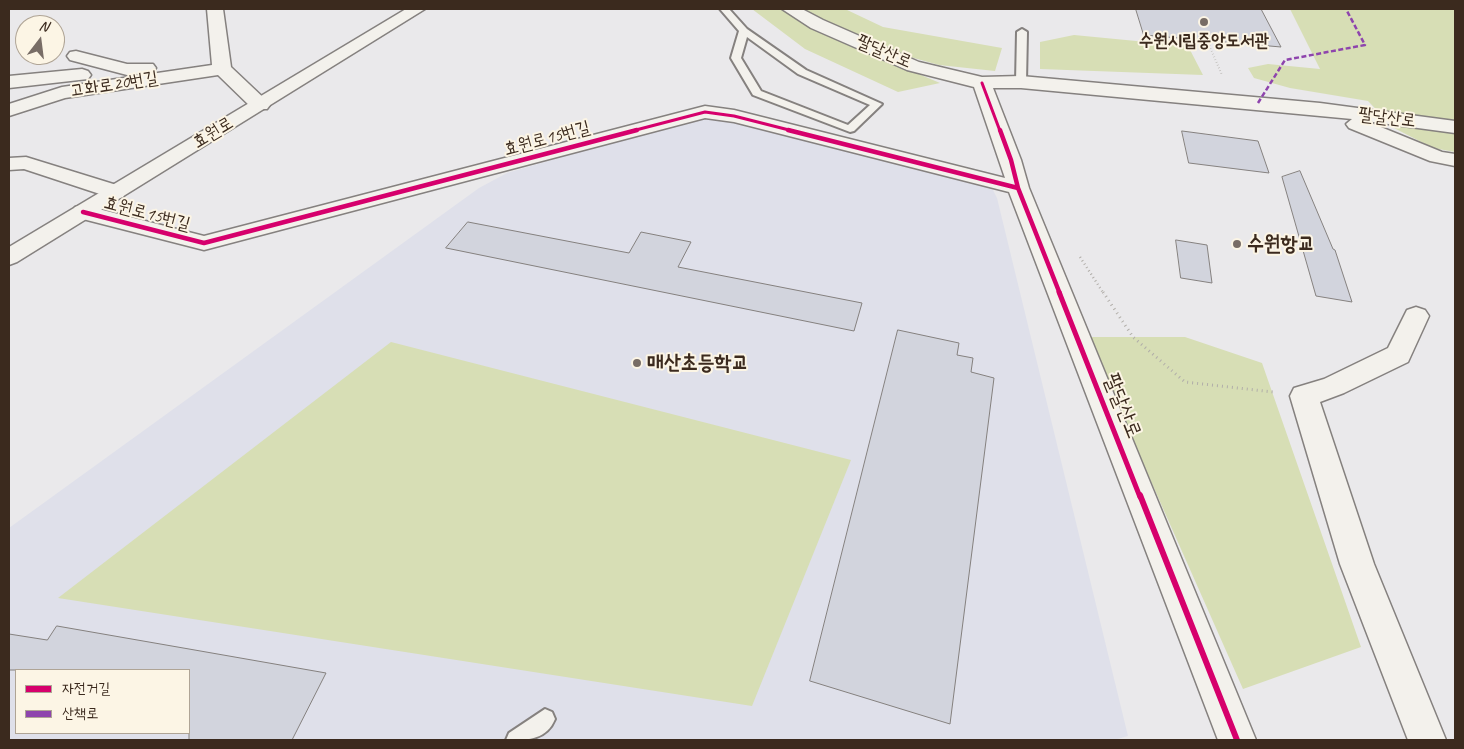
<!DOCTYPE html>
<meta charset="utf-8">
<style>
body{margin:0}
#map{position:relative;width:1464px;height:749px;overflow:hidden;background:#eae9eb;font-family:Caveat,"Poor Story",sans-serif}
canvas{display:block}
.frame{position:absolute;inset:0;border:10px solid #3b2a1e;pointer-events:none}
.legend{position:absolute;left:15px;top:669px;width:175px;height:65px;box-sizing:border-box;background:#fcf5e5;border:1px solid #afa495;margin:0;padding:6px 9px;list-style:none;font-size:15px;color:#3b2a1e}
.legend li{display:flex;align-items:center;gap:10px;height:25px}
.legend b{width:25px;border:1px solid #afa495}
.north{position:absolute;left:15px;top:15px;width:50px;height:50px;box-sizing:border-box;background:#fcf5e5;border:1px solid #afa495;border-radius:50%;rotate:15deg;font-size:14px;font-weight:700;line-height:20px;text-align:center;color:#3b2a1e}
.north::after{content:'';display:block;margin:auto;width:18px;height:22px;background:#786d66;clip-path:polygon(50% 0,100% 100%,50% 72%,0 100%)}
</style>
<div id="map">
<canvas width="1464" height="749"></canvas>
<div class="frame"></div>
<ul class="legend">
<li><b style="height:6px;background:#d6006c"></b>자전거길</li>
<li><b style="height:6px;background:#8e44ad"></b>산책로</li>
</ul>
<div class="north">N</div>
</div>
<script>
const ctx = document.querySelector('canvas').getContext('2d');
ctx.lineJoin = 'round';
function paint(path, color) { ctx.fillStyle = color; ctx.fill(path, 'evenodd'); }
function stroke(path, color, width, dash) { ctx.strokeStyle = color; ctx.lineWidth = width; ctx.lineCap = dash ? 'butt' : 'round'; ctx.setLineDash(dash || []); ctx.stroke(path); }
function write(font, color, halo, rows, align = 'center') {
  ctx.font = font + ' Caveat,"Poor Story",sans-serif'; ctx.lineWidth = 4; ctx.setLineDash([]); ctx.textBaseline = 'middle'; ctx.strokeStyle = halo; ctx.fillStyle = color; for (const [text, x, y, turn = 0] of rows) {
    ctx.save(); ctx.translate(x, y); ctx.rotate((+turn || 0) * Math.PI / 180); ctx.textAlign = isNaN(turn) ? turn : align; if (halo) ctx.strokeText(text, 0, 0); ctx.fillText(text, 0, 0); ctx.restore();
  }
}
const built = new Path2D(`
 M 707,115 L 991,186 L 997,198 L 1128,736 L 1114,740 L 9,740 L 9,528 L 479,188 L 507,173 ZM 16,670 L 189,670 L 189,733 L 16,733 Z`);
const green = new Path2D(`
 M 752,9 L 781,9 L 845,43 L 940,83 L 898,92 L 805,49 Z
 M 800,9 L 845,9 L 883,27 L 1002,48 L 995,71 L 939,65 L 892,52 Z
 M 1290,9 L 1455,9 L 1455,152 L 1433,148 L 1394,128 L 1368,101 L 1290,88 L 1254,78 L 1248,68 L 1268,64 L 1320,69 Z
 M 1074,35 L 1188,46 L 1203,75 L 1040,69 L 1040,42 Z
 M 1087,337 L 1185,337 L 1262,363 L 1361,647 L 1243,689 Z
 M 391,342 L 851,460 L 752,706 L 58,598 Z`);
const building = new Path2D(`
 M 1136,9 L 1261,9 L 1281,47 L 1144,35 Z
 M 1182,131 L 1258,141 L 1269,173 L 1189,163 Z
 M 1300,171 L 1333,249 L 1335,250 L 1352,302 L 1316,296 L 1282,177 Z
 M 468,222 L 629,253 L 641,232 L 691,242 L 678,267 L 862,303 L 854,331 L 446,248 Z
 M 1176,240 L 1207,245 L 1212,283 L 1181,278 Z
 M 898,330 L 959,343 L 957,355 L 973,358 L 971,372 L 994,378 L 950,724 L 810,681 Z
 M 57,626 L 189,649 L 326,673 L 292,740 L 189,740 L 189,670 L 9,670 L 9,634 L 47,640 Z`);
const pathFar2 = new Path2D(`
 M 1207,40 L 1222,75`);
const pathFar1 = new Path2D(`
 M 1080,257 L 1104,294`);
const path = new Path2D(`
 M 1103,292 L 1133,337 L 1185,382 L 1273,392`);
const lane = new Path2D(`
 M 720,9 L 729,9 L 747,29 L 806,70 L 882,104 L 854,131 L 850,132 L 753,95 L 731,58 L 739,31 ZM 747,37 L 798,74 L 870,105 L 848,125 L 761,91 L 741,58 Z
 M 1022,29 L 1027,32 L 1026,82 L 1021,85 L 1016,82 L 1017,32 Z
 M 545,709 L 552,712 L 555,719 C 546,741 526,740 506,740 L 509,733 Z`);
const street = new Path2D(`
 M 207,9 L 223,9 L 231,67 L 267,101 L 270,105 L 267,109 L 253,109 L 218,75 L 65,98 L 9,116 L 9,104 L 62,87 L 212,65 Z
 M 782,9 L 802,9 L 823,20 L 919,62 L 982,77 L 1021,76 L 1320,103 L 1455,121 L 1455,133 L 1366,121 L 1442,152 L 1455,154 L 1455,166 L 1430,161 L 1349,128 L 1346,124 L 1352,119 L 1021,88 L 993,88 L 1021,160 L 1029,188 L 1256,740 L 1218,740 L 1009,192 L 734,122 L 705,118 L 204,250 L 75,217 L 72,212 L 75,207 L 83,205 L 204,236 L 705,106 L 734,110 L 1005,178 L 974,87 L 907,70 L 811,28 Z
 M 76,51 L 127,64 L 153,64 L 156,68 L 153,72 L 127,75 L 70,60 L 67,56 L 70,52 Z
 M 82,69 L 88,71 L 91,75 L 88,79 L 9,88 L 9,76 Z
 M 26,157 L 123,187 L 126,192 L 123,197 L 115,199 L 24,169 L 9,170 L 9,158 Z
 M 1416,307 L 1425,310 L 1429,316 L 1408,362 L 1344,393 L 1320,402 L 1374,564 L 1446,740 L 1408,740 L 1340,564 L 1290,396 L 1294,388 L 1324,379 L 1388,348 L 1407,310 Z`);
const secondary = new Path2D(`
 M 406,9 L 425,9 L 17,262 L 9,265 L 9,247 Z`);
const quiet = new Path2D(`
 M 1258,103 L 1285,60 L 1365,45 L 1346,9`);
const cyclewayFar3 = new Path2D(`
 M 982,83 L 1000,131
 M 632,131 L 705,112 L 734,116 L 793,131`);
const cyclewayFar2 = new Path2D(`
 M 788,130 L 1018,188
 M 1000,130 L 1011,160 L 1018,188 L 1060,294
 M 83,212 L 204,243 L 637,130`);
const cyclewayFar1 = new Path2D(`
 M 1059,292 L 1140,497`);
const cycleway = new Path2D(`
 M 1140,495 L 1237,740`);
const markers = [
 [1204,22,5,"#786d66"],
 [1237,244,5,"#786d66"],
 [637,363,5,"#786d66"]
];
const farPoinames = [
 ["수원시립중앙도서관",1204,41]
];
const farStreetnames = [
 ["팔달산로",884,52,23],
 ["고화로20번길",114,85,-9],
 ["팔달산로",1387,118,7],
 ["효원로",213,133,-31],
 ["효원로15번길",547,139,-15],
 ["효원로15번길",147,214,15]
];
const poiNames = [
 ["수원항교",1247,244],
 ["매산초등학교",647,363]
];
const streetNames = [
 ["팔달산로",1122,406,68]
];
paint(built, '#dfe0ea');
paint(green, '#d7deb5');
paint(building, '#d2d4dd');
stroke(building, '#85817f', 1);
stroke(lane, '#85817f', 4);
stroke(street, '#85817f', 3);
stroke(secondary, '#85817f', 3);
stroke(pathFar2, '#b1aea9', 2, [0.5, 2.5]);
stroke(pathFar1, '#b1aea9', 2.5, [1, 3]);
stroke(path, '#b1aea9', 3, [1, 4]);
paint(lane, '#f3f1ec');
paint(street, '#f3f1ec');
paint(secondary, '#f3f1ec');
stroke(quiet, '#8e44ad', 2.5, [5, 2.5]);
stroke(cyclewayFar3, '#d6006c', 3);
stroke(cyclewayFar2, '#d6006c', 4.5);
stroke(cyclewayFar1, '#d6006c', 5);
stroke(cycleway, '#d6006c', 6);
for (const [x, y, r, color] of markers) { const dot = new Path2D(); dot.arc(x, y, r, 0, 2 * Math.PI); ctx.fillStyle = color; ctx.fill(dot); stroke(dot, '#fcf5e5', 2); }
write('bold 18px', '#3b2a1e', '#fcf5e5', farPoinames);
write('18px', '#3b2a1e', '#fcf5e5', farStreetnames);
write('bold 21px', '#3b2a1e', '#fcf5e5', poiNames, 'left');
write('21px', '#3b2a1e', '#fcf5e5', streetNames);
</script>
